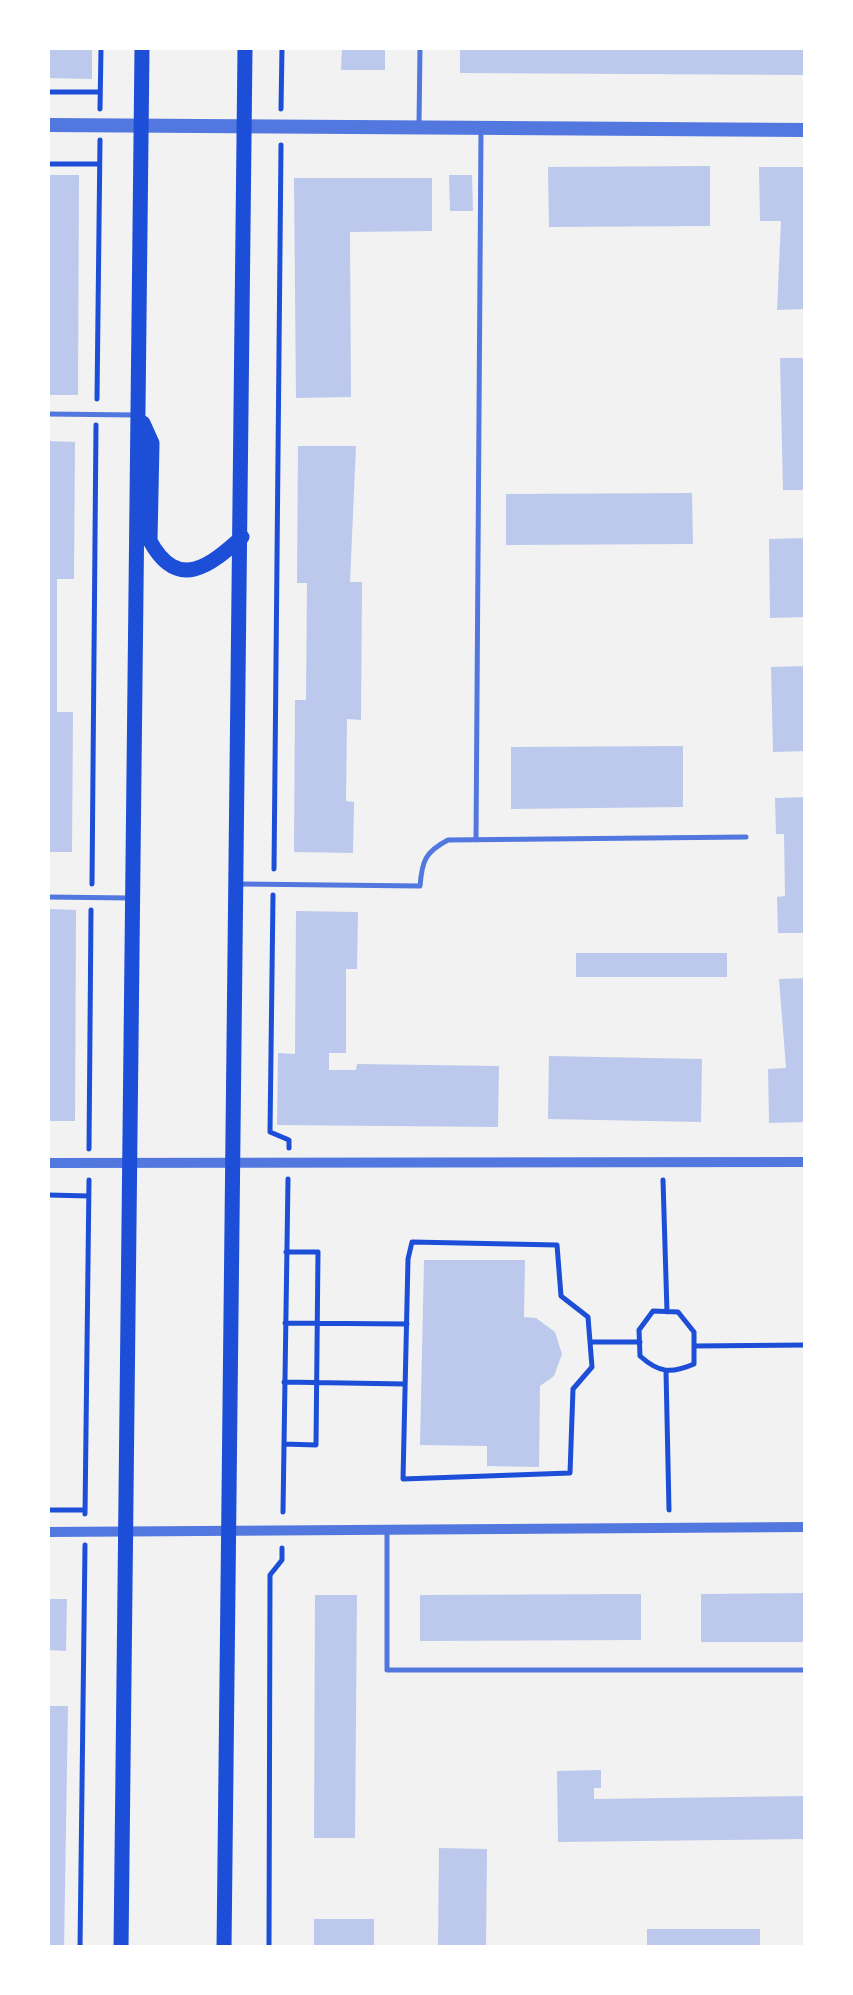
<!DOCTYPE html>
<style>
body{margin:0}
#map{position:relative;width:853px;height:1995px;overflow:hidden;background:#f2f2f2;font-family:"Nunito Sans",sans-serif}
canvas{display:block}
.frame{position:absolute;inset:0;border:50px solid #fff;pointer-events:none}
</style>
<div id="map">
<canvas width="853" height="1995"></canvas>
<div class="frame"></div>
</div>
<script>
const ctx = document.querySelector('canvas').getContext('2d');
ctx.lineJoin = 'round';
function paint(path, color) { ctx.fillStyle = color; ctx.fill(path, 'evenodd'); }
function stroke(path, color, width, dash) { ctx.strokeStyle = color; ctx.lineWidth = width; ctx.lineCap = dash ? 'butt' : 'round'; ctx.setLineDash(dash || []); ctx.stroke(path); }
const building = new Path2D(`
 M 48,48 L 92,48 L 92,79 L 48,78 Z
 M 342,48 L 385,48 L 385,70 L 341,70 Z
 M 460,48 L 806,48 L 806,75 L 460,73 Z
 M 710,166 L 710,226 L 549,227 L 548,167 Z
 M 759,167 L 806,167 L 806,309 L 777,310 L 781,221 L 760,221 Z
 M 48,175 L 79,175 L 78,395 L 48,395 Z
 M 449,175 L 472,175 L 473,211 L 450,211 Z
 M 294,178 L 432,178 L 432,231 L 350,232 L 351,397 L 296,398 Z
 M 780,358 L 806,358 L 806,490 L 783,490 Z
 M 48,441 L 75,442 L 74,579 L 57,579 L 57,712 L 73,712 L 72,852 L 48,852 Z
 M 298,446 L 356,446 L 350,582 L 362,582 L 361,720 L 347,719 L 346,801 L 354,802 L 353,853 L 294,852 L 295,700 L 306,700 L 307,583 L 297,583 Z
 M 692,493 L 693,544 L 506,545 L 506,494 Z
 M 806,538 L 806,617 L 770,618 L 769,539 Z
 M 806,666 L 806,751 L 773,752 L 771,667 Z
 M 683,746 L 683,807 L 511,809 L 511,747 Z
 M 806,797 L 806,933 L 778,933 L 777,897 L 785,896 L 784,834 L 776,834 L 775,798 Z
 M 48,909 L 76,910 L 75,1121 L 48,1121 Z
 M 296,911 L 358,912 L 357,969 L 346,969 L 346,1053 L 329,1053 L 329,1070 L 356,1070 L 357,1064 L 499,1066 L 498,1127 L 277,1125 L 278,1053 L 295,1054 Z
 M 576,953 L 727,953 L 727,977 L 576,977 Z
 M 806,978 L 806,1122 L 769,1123 L 768,1069 L 786,1068 L 779,979 Z
 M 549,1056 L 702,1059 L 701,1122 L 548,1119 Z
 M 424,1260 L 525,1260 L 524,1317 L 536,1318 L 555,1332 L 562,1354 L 554,1376 L 540,1386 L 539,1467 L 487,1466 L 487,1446 L 420,1445 Z
 M 806,1593 L 806,1642 L 701,1642 L 701,1594 Z
 M 641,1594 L 641,1640 L 420,1641 L 420,1595 Z
 M 315,1595 L 357,1595 L 355,1838 L 314,1838 Z
 M 48,1599 L 67,1599 L 66,1651 L 48,1650 Z
 M 48,1706 L 68,1706 L 64,1948 L 48,1948 Z
 M 601,1770 L 601,1788 L 594,1788 L 594,1799 L 806,1796 L 806,1839 L 558,1842 L 557,1771 Z
 M 439,1848 L 487,1849 L 486,1948 L 438,1948 Z
 M 314,1919 L 374,1919 L 374,1948 L 314,1948 Z
 M 647,1929 L 760,1929 L 760,1948 L 647,1948 Z`);
const path = new Path2D(`
 M 48,92 L 99,92
 M 100,109 L 101,48
 M 281,109 L 282,48
 M 48,164 L 99,164
 M 97,399 L 100,140
 M 274,869 L 281,145
 M 92,884 L 96,425
 M 273,895 L 270,1132 L 289,1140 L 289,1148
 M 89,1149 L 91,910
 M 663,1180 L 667,1312
 M 48,1195 L 89,1196
 M 412,1242 L 557,1245 L 561,1296 L 588,1317 L 592,1367 L 573,1389 L 570,1473 L 403,1479 L 408,1259 Z
 M 653,1311 L 678,1312 L 694,1332 L 694,1364 C 671,1374 659,1373 640,1356 L 639,1330 Z
 M 285,1323 L 407,1324
 M 590,1342 L 640,1342
 M 694,1346 L 806,1345
 M 666,1371 L 669,1510
 M 284,1382 L 405,1384
 M 284,1444 L 316,1445 L 318,1252 L 286,1252
 M 48,1510 L 85,1510
 M 283,1512 L 288,1179
 M 85,1514 L 89,1180
 M 80,1948 L 85,1545
 M 269,1948 L 270,1575 L 282,1560 L 282,1548`);
const service = new Path2D(`
 M 419,124 L 420,48
 M 48,414 L 136,415
 M 476,840 L 481,131
 M 241,884 L 420,886 C 422,861 425,852 448,840 L 746,837
 M 48,897 L 129,898
 M 387,1530 L 387,1670 L 806,1670`);
const minor = new Path2D(`
 M 48,1163 L 806,1162
 M 48,1532 L 806,1527`);
const tertiary = new Path2D(`
 M 48,125 L 806,130`);
const secondary = new Path2D(`
 M 143,423 L 152,443 L 150,541 C 178,592 210,566 242,537
 M 121,1948 L 142,48
 M 224,1948 L 245,48`);
paint(building, '#bdc9ec');
stroke(path, '#1d4ed8', 5);
stroke(service, '#5277de', 5);
stroke(minor, '#5277de', 10);
stroke(tertiary, '#5277de', 14);
stroke(secondary, '#1d4ed8', 15);
</script>
